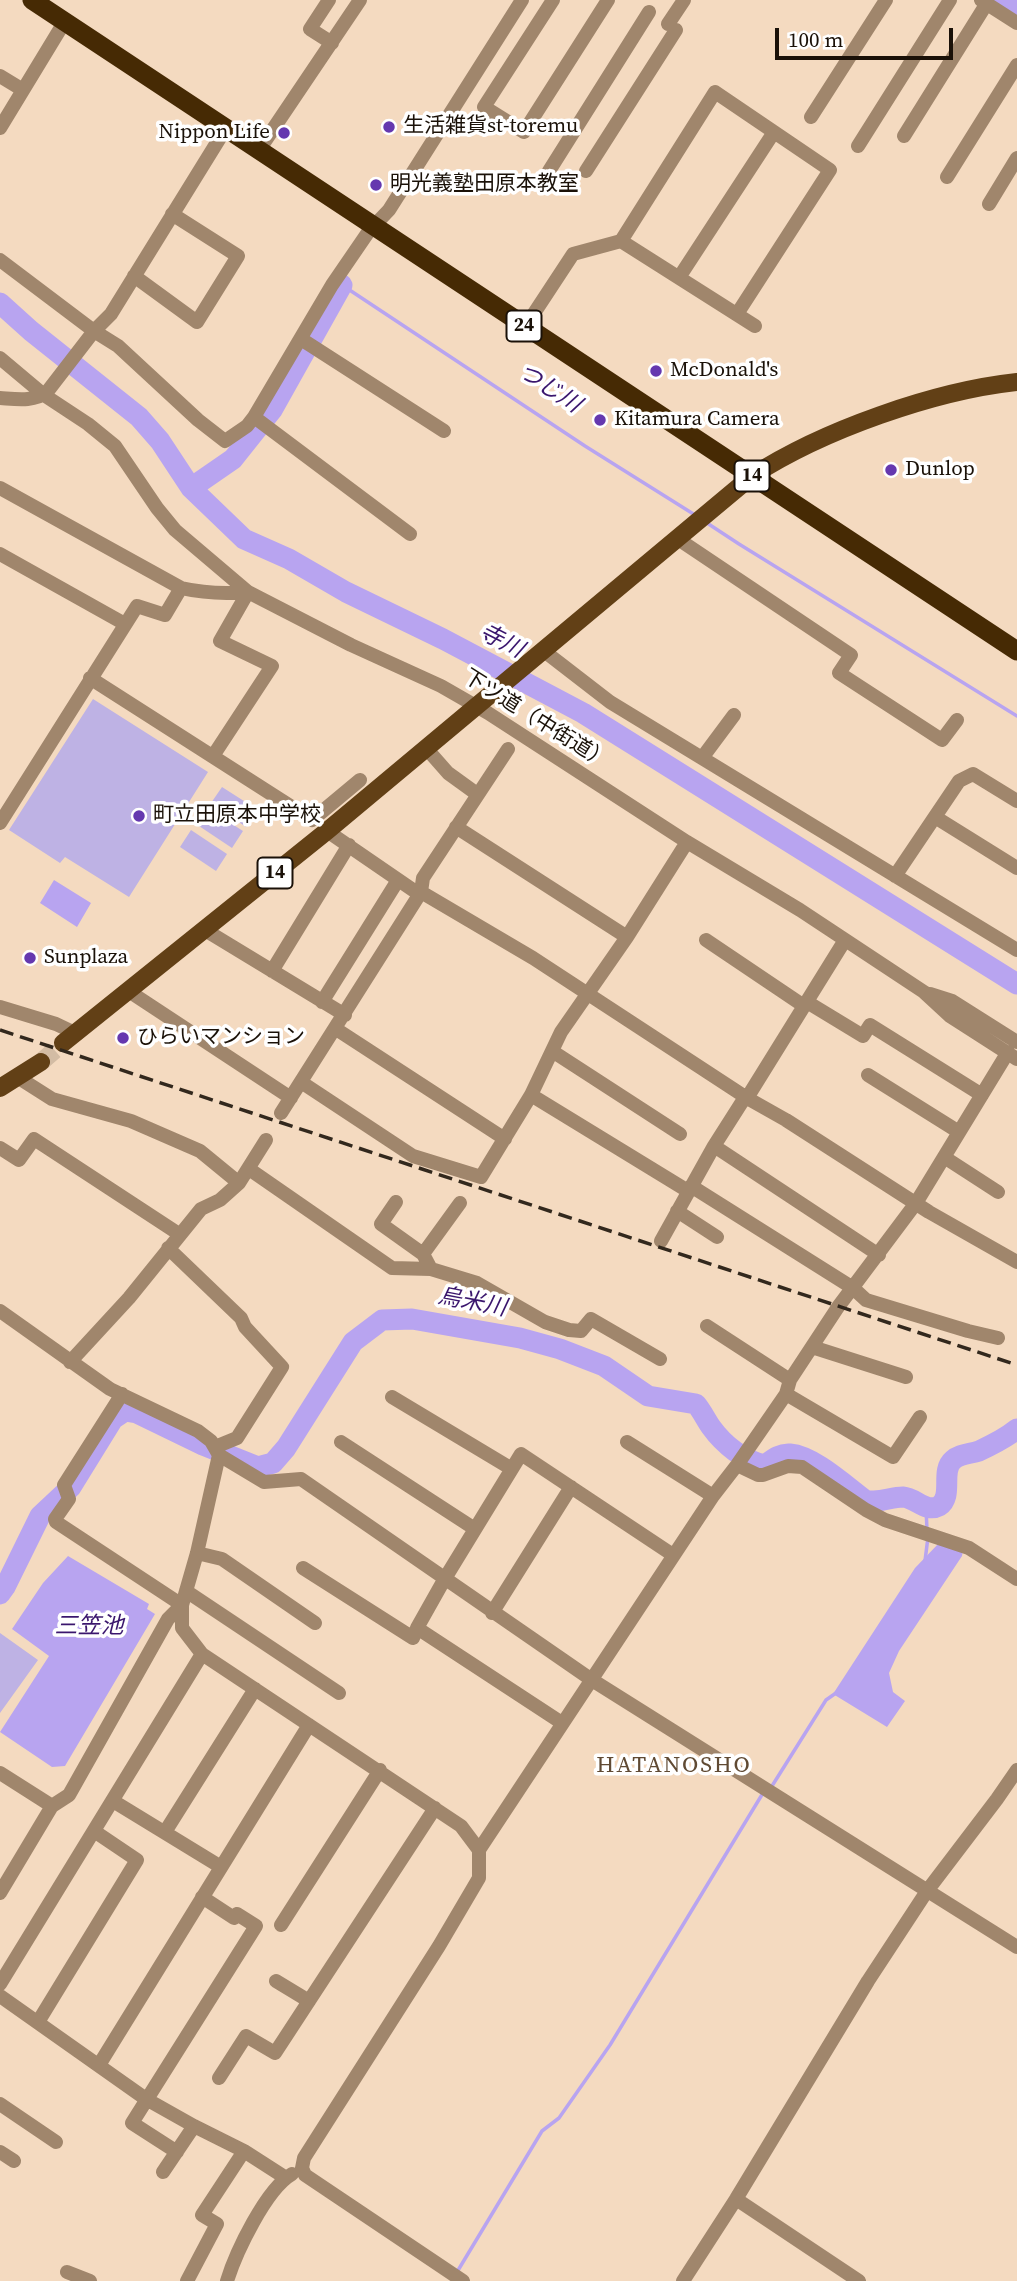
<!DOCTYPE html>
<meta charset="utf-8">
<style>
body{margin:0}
#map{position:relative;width:1017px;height:2281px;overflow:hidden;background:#f4dac0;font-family:"Source Serif 4",serif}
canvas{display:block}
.scale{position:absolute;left:775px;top:28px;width:178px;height:32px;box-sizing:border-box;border:4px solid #1a1108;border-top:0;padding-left:9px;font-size:21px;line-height:24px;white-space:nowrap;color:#1a1108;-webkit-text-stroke:5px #fff;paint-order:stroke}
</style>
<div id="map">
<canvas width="1017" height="2281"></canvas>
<div class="scale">100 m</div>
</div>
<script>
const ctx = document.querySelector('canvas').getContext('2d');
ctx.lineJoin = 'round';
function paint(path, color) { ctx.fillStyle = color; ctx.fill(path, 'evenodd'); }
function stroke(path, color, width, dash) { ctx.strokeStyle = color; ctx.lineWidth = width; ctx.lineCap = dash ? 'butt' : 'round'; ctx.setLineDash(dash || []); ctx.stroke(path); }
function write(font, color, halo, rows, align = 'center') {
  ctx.font = font + ' "Source Serif 4","Noto Sans JP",serif'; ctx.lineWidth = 7; ctx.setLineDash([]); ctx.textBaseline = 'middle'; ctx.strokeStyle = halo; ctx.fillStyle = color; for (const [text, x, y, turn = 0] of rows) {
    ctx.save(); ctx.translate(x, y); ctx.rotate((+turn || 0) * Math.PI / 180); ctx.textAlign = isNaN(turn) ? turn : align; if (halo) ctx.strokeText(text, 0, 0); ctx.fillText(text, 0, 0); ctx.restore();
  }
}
const green = new Path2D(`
 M 93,699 L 208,772 L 129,897 L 65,857 L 60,863 L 9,830 Z
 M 222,787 L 258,810 L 246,827 L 211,803 Z
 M 207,808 L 243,831 L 232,848 L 196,824 Z
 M 191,830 L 227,854 L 216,871 L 180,847 Z
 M 0,1633 L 38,1660 L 0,1713 Z`);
const water = new Path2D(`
 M 54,880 L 91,903 L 77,927 L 40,903 Z
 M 940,1542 L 963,1550 L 962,1556 L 899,1651 L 889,1673 L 893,1692 L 905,1701 L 887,1727 L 833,1694 L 915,1568 Z
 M 68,1556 L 149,1604 L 147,1609 L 155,1614 L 65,1766 L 52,1767 L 0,1732 L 49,1656 L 12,1629 L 43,1583 Z`);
const stream = new Path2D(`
 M 342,285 L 585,446 L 695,515
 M 707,523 L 739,544 L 1017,716
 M 926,1508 L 927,1530
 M 925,1561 L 928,1537
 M 772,1786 L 826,1700 L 836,1693
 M 457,2272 L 542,2131 L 559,2118 L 610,2045 L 763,1793`);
const river = new Path2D(`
 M 1004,0 L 1017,9
 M 0,303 L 31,331 L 139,417 L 160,441 L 191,488 L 244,539 L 289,559 L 346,592 L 443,639 L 583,713 L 1017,984
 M 191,488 L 233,459 L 272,410 L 342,285
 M 0,1594 L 5,1587 L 40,1516 L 71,1487 L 113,1419 L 125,1411 L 137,1413 L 203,1445 L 258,1467 L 273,1463 L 286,1448 L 353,1342 L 382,1320 L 412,1319 L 520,1338 L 560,1349 L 604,1366 L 648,1396 L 696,1404 C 702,1411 706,1420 711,1427 C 724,1445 744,1461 765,1465 C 772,1460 780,1453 790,1454 C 814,1456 846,1486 865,1500 C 879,1504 890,1497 903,1497 C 916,1498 926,1513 939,1506 C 954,1496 940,1471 953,1460 C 959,1454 970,1454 979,1451 C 992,1445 1006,1438 1017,1429`);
const majorTunnel = new Path2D(`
 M 41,1062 L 63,1043`);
const minor = new Path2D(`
 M 329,0 L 310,29 L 332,43
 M 553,0 L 484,107 L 524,132 L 608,0
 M 981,0 L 1017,23
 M 668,24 L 684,0
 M 0,76 L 23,90
 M 811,117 L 886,0
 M 0,128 L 65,21
 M 904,136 L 987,3
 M 858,146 L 950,0
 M 259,150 L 360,0
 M 549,171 L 649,12
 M 586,171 L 676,30
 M 947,177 L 1017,65
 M 989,204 L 1017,158
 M 621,241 L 715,92 L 830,170 L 737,314
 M 0,260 L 94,331 L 118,346 L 198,420 L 225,441 L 247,426 L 254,417 L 332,285 L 369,231 L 389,210 L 522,0
 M 134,276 L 197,322 L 238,256 L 172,214
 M 680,276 L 774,132
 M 525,327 L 573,254 L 621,241 L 755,326
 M 301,339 L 444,431
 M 0,358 L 44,395 L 88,424 L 115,446 L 157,508 L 175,530 L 248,592 L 351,645 L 441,686 L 488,713 L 687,842 L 800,910 L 924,992 L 950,1016 L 1017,1059
 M 0,398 C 16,399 34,402 47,392 L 94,331 L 111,314 L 226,128
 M 254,417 L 410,534
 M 0,488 L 181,588 C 203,593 226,594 248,592
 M 678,539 L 851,655 L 839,673 L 942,740 L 957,720
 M 0,554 L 125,624
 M 544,651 L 610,702 L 1017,950
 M 90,678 L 312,820 L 360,780
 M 426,748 L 448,773 L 477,794
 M 213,756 L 272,666 L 220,641 L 248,592
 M 702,758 L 734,715
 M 935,817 L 1017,868
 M 0,823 L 137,606 L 165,615 L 181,588
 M 456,827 L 627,937
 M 327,831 L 413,890 L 421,892 L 533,958 L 747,1098 L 786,1120 L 929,1212 L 1017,1262
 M 895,876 L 959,781 L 973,774 L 1017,801
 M 205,930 L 345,1015
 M 706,940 L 804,1006
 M 272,971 L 349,845
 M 130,992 L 291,1098
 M 930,994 L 952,1001 L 1017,1042
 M 322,1002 L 398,880
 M 807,1002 L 863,1036 L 870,1025 L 982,1095
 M 0,1007 L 56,1024 L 77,1034
 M 336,1029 L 505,1139
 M 552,1051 L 680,1134
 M 868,1075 L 959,1132
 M 19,1078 L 52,1099 L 131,1121 L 200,1151 L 239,1183
 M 301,1082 L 413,1156 L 481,1177 L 531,1095 L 561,1032 L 627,937 L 687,842
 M 531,1095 L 688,1191
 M 281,1113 L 421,892 L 423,878 L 508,749
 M 714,1146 L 879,1255
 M 0,1148 L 19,1160 L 34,1139 L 179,1234
 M 944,1157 L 998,1192
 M 249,1169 L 392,1268 L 431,1269 L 477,1283 L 545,1322 L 569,1330 L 581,1331 L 591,1319 L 660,1359
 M 691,1186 L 853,1288 L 866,1300 L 968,1331 L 998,1338
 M 396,1202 L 381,1224 L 423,1254 L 431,1269
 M 677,1211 L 717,1237
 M 661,1241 L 714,1146 L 742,1102 L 747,1098 L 845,940
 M 168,1248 L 241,1318 L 245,1327 L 282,1367 L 237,1438 L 215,1447
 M 423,1254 L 460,1203
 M 0,1311 L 110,1389 L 198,1431 L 211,1441 L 219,1455 L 264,1482 L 301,1479 L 592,1680 L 1017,1947
 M 707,1326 L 790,1380
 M 812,1347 L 906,1377
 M 70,1362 L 129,1298 L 201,1209 L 220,1200 L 239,1183 L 266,1140
 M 786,1394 L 893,1457 L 920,1417
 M 392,1397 L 512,1469
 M 341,1442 L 475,1529
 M 627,1442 L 713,1496
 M 219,1455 L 197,1553 L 182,1605 L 182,1628 L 202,1654 L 461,1826 L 479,1850
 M 737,1465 L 758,1475 L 763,1475 L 788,1466 L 802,1467 L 866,1510 L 885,1520 L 969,1548 L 1017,1579
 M 197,1553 L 222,1559 L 315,1623
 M 303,1568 L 413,1638 L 417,1628
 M 186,1591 L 339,1693
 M 492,1613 L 571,1487
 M 562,1723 L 417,1628 L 444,1580 L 521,1454 L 673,1555
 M 0,1773 L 52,1806
 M 113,1801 L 221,1867
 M 165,1832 L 255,1689
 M 0,1893 L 52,1806 L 69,1795 L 168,1619 L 182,1605 L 56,1522 L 55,1519 L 69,1499 L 64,1485 L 122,1394
 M 281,1925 L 380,1770
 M 276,1981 L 309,2001
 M 0,1984 L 202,1654
 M 0,1996 L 146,2099 L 194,2126 L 244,2151 L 286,2178
 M 38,2022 L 137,1860 L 94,1831
 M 99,2065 L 309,1725
 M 219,2078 L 246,2036 L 275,2053 L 435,1808
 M 0,2104 L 56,2142
 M 0,2152 L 14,2161
 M 177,2152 L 132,2123 L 256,1926 L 237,1914 L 234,1918 L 202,1897
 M 163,2172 L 194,2126
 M 736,2199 L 859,2281
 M 67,2272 L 90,2281
 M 187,2281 L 217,2224 L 202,2215 L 244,2151
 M 227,2281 C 236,2252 266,2189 292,2174
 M 463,2281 L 305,2175 L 302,2168 L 304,2158 L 439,1946 L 479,1878 L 479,1850 L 713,1496 L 737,1465 L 786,1394 L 790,1380 L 838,1307 L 916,1203 L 1008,1052
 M 683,2281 L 736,2199 L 868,1981 L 927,1891 L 997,1799 L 1017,1770`);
const major = new Path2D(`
 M 63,1043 L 327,831 L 752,476 C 823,430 934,391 1017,382
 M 0,1088 L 41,1062`);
const highway = new Path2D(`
 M 32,0 L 1017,651`);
const rail = new Path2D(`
 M 0,1030 L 1017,1365`);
const markers = [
 [389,127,7,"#6538af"],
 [284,133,7,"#6538af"],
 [376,185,7,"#6538af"],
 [656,371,7,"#6538af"],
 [600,420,7,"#6538af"],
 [891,470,7,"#6538af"],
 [139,816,7,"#6538af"],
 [30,958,7,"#6538af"],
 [123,1038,7,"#6538af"]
];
const shields = [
 [524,326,35],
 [752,476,35],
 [275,873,35]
];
const shieldNames = [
 ["24",524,326],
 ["14",752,476],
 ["14",275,873]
];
const poiNames = [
 ["生活雑貨st-toremu",403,127],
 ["Nippon Life",270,133,"right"],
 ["明光義塾田原本教室",390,185],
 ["McDonald's",670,371],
 ["Kitamura Camera",614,420],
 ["Dunlop",905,470],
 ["町立田原本中学校",153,816],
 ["Sunplaza",44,958],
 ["ひらいマンション",137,1038]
];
const streetNames = [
 ["下ツ道（中街道）",536,720,32]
];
const waterNames = [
 ["つじ川",549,389,33],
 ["寺川",501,642,27],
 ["烏米川",472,1303,11],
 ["三笠池",89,1627]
];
const neighbourhoodNames = [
 ["HATANOSHO",674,1766]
];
paint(green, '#beb2e4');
paint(water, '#b8a4f0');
stroke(stream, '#b8a4f0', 3.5);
stroke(river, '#b8a4f0', 21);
stroke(majorTunnel, '#d3bca4', 18, [18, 9]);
stroke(minor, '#a0866c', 14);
stroke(major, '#624016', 18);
stroke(highway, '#462a04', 19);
stroke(rail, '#32281d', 3.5, [14, 7]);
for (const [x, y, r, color] of markers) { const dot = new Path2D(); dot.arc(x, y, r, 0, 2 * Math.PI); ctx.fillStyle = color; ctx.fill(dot); stroke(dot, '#fff', 2.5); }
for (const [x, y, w] of shields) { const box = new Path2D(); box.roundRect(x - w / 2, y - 15.5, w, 31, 5); ctx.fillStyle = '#fff'; ctx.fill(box); stroke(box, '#1a1108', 2); }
write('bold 19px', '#1a1108', null, shieldNames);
write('21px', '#1a1108', '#fff', poiNames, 'left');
write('21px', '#1a1108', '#fff', streetNames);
write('italic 23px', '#3a166d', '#fff', waterNames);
ctx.letterSpacing = '2px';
write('23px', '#604a33', '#fff', neighbourhoodNames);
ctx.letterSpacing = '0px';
</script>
